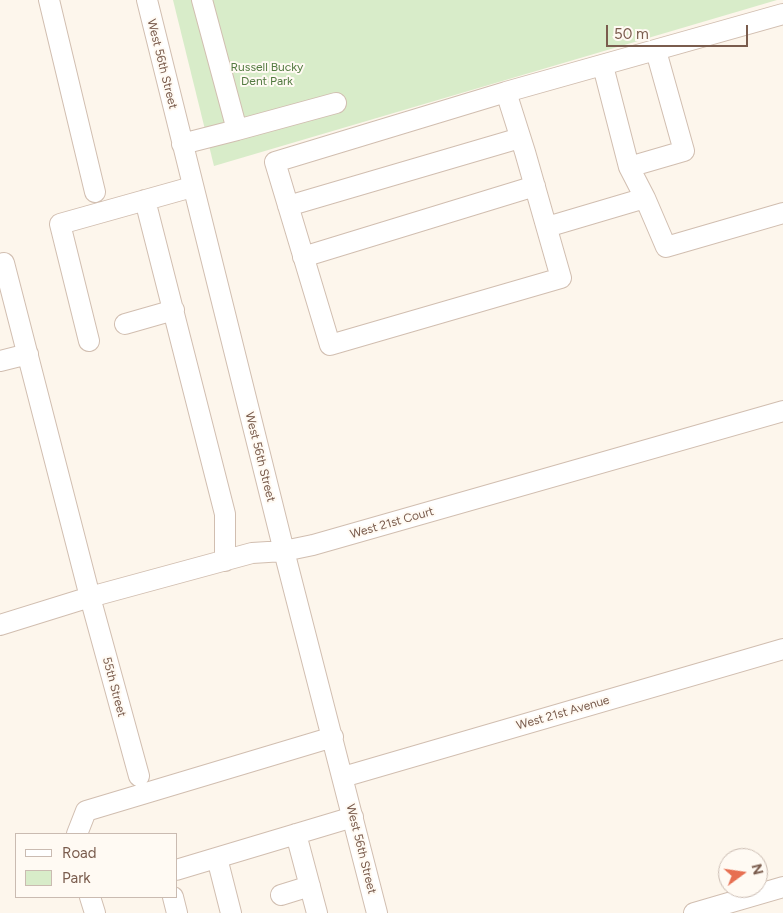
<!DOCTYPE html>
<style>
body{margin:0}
#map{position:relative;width:783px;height:913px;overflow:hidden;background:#fdf6ec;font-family:Figtree,sans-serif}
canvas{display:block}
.legend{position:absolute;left:15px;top:833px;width:162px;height:65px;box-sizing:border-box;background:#fffaf3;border:1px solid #cabbb1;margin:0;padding:6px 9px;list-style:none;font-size:15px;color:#7a5c4d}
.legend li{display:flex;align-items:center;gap:10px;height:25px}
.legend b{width:25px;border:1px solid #cabbb1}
.north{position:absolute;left:718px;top:848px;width:50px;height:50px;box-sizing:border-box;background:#fffaf3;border:1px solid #cabbb1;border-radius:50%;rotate:76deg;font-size:14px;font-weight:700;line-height:20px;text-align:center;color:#7a5c4d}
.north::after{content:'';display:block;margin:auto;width:18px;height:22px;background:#e76f51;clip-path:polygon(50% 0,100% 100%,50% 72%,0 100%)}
.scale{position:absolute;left:606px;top:25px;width:142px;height:22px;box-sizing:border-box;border:2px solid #7a5c4d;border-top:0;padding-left:6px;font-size:15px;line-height:18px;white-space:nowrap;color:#7a5c4d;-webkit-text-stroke:4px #fffaf3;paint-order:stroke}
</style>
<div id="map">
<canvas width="783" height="913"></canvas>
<ul class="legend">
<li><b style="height:6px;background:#fff"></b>Road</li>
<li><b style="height:14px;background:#d8ecc9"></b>Park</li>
</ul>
<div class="north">N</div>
<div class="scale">50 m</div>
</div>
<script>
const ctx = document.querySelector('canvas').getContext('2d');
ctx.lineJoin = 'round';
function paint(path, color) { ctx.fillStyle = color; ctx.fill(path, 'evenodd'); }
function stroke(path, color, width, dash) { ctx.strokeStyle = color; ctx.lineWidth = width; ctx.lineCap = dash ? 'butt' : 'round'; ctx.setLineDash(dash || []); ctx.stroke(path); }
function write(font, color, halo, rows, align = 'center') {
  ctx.font = font + ' Figtree,sans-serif'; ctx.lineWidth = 4; ctx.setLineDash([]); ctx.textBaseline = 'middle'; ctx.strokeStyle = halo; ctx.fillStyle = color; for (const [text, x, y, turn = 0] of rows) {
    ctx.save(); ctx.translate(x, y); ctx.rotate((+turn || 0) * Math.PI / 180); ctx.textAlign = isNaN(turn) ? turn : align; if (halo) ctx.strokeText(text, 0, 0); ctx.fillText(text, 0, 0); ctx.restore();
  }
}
const green = new Path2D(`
 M 173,0 L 777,0 L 214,166 Z`);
const minor = new Path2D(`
 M 49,0 L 95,192
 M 147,0 L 284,551 L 377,913
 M 202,0 L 237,130 L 336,103
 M 603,66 L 629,167 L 684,151 L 656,51
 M 506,92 L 525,152 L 561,278 L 330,345 L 275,162 Z
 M 506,92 L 783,14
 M 182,144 L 237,130
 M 629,167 L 645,198
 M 145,200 L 225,514 L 225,561
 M 288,206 L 520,138
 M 547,227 L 645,198 L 666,247 L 783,213
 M 303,257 L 535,186
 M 4,263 L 90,597 L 139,776
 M 125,324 L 174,310
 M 89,341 L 60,224 L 192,187
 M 0,361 L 28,354
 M 0,625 L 90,597 L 252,553 L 284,551 L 313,545 L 783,411
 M 343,777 L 783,649
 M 77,834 L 86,811 L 333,737
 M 296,834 L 317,913
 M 217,858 L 231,913
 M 176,870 L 353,817
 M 281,895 L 310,886
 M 90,897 L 95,913
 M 173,897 L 177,913
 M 694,913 L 783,887`);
const streetNames = [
 ["West 56th Street",162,64,76],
 ["West 56th Street",260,457,76],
 ["West 21st Court",392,523,-16],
 ["55th Street",114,687,75],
 ["West 21st Avenue",563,713,-16],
 ["West 56th Street",361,849,76]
];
const parkNames = [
 ["Russell Bucky",267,67],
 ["Dent Park",267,81]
];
paint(green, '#d8ecc9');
stroke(minor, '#d1beb0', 22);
stroke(minor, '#fff', 20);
write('12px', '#7a5c4d', '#fffaf3', streetNames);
write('12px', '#537a41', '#fffaf3', parkNames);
</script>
